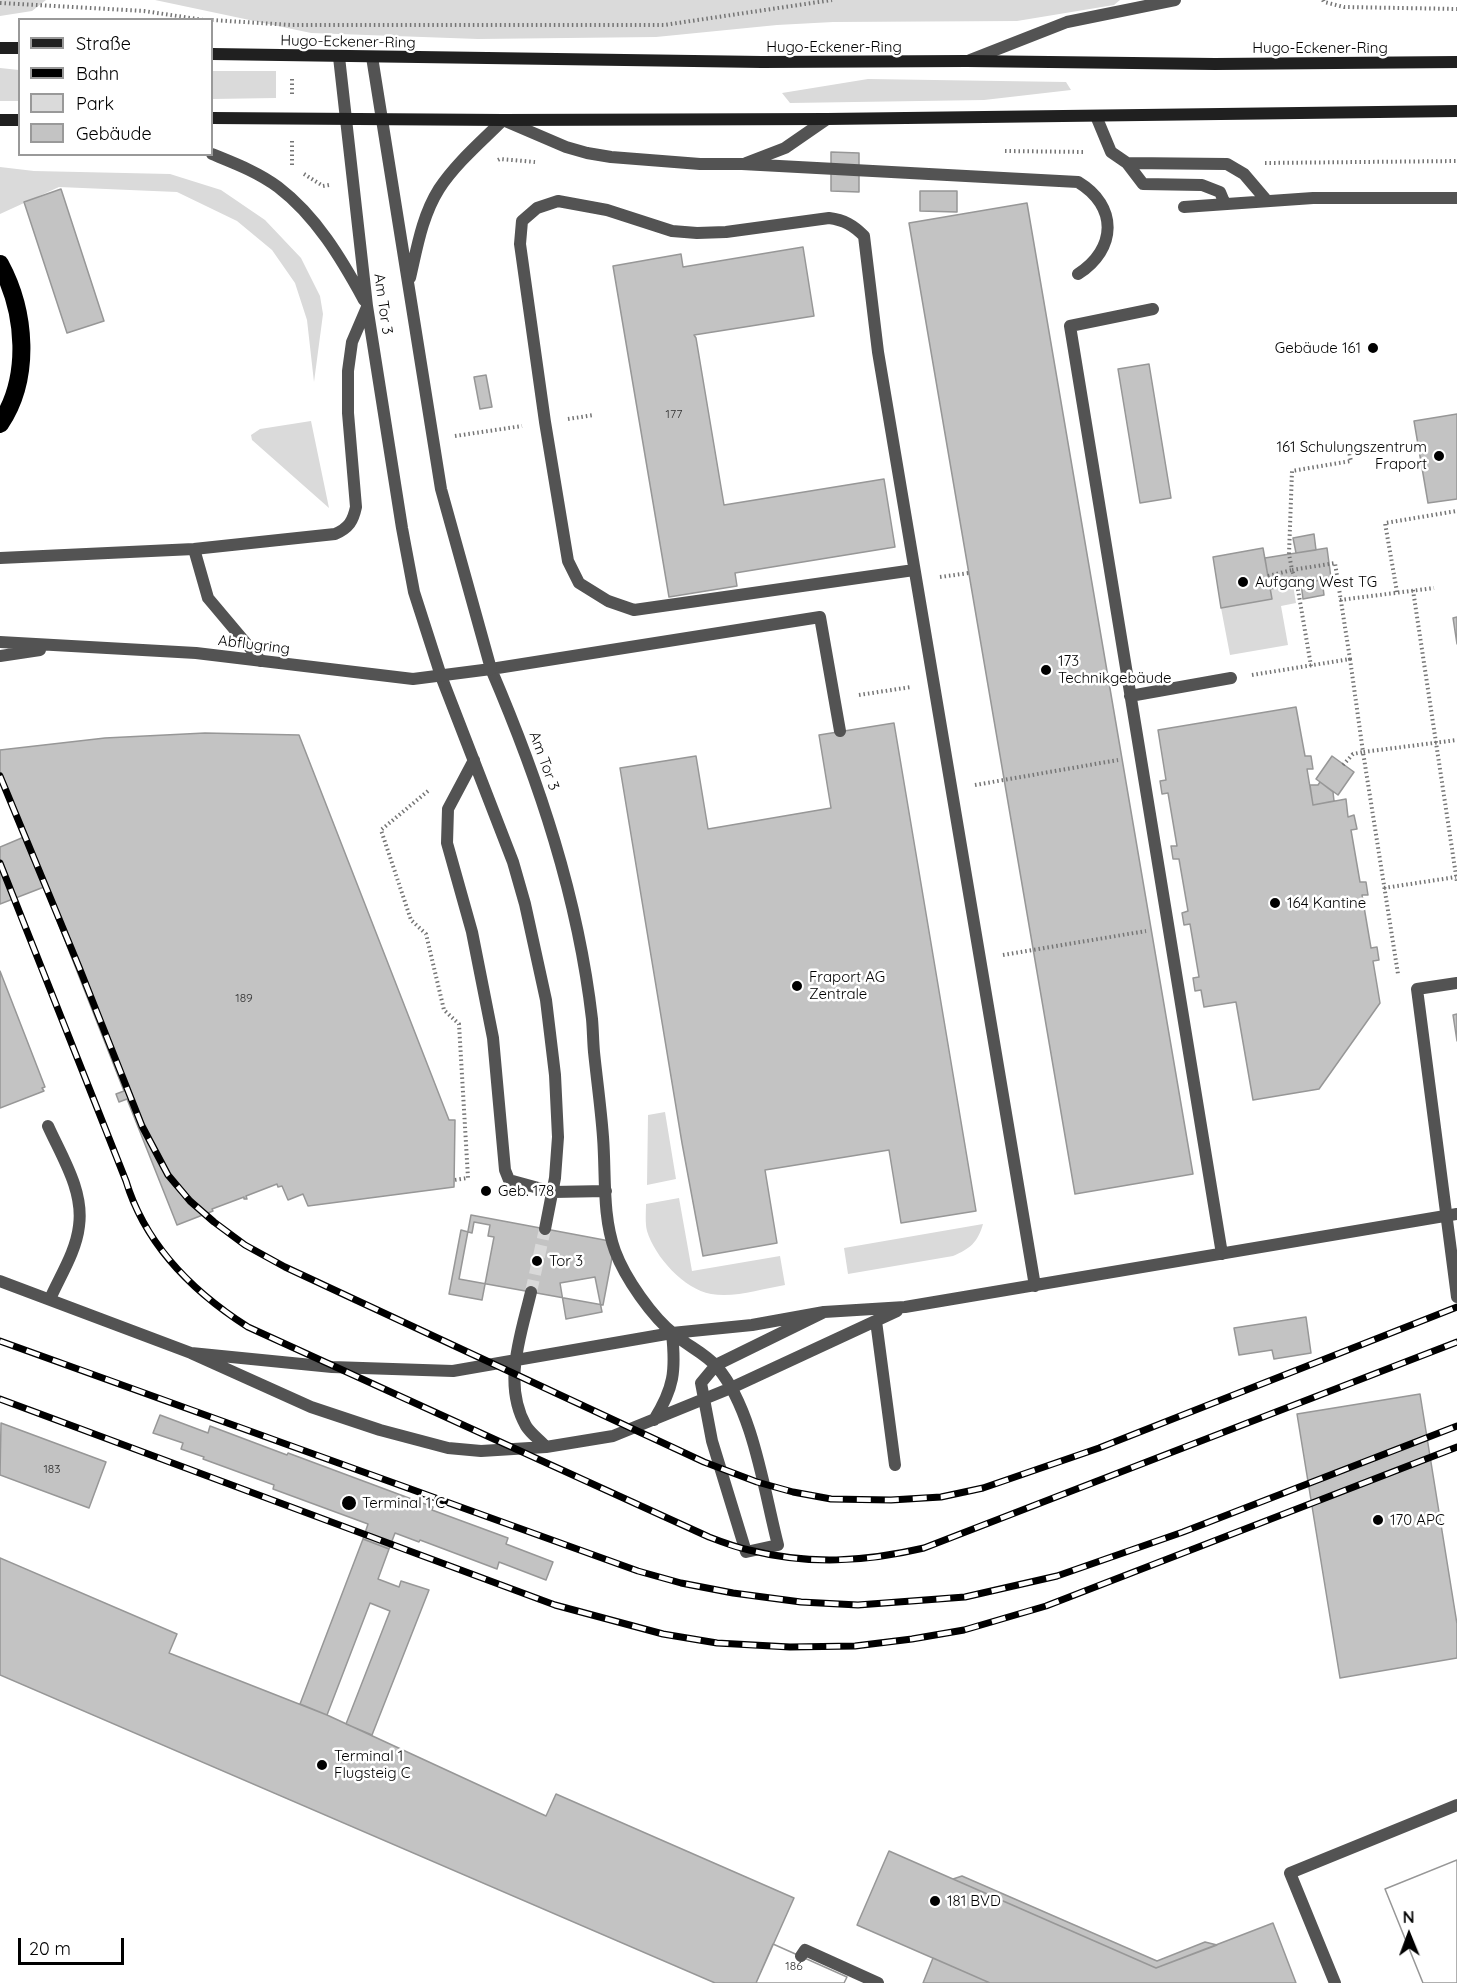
<!DOCTYPE html>
<meta charset="utf-8">
<style>
body{margin:0}
#map{position:relative;width:1457px;height:1983px;overflow:hidden;background:#fff;font-family:Quicksand,sans-serif}
canvas{display:block}
.legend{position:absolute;left:18px;top:18px;width:195px;height:138px;box-sizing:border-box;background:#fff;border:2px solid #999;margin:0;padding:8px 10px;list-style:none;font-size:18px;color:#000}
.legend li{display:flex;align-items:center;gap:12px;height:30px}
.legend b{width:30px;border:2px solid #999}
.north{position:absolute;left:1379px;top:1905px;width:60px;height:60px;-webkit-text-stroke:4px #fff;paint-order:stroke;rotate:359deg;font-size:16px;font-weight:700;line-height:24px;text-align:center;color:#000}
.north::after{content:'';display:block;margin:auto;width:21px;height:27px;background:#000;clip-path:polygon(50% 0,100% 100%,50% 72%,0 100%)}
.scale{position:absolute;left:18px;top:1938px;width:106px;height:27px;box-sizing:border-box;border:3px solid #000;border-top:0;padding-left:8px;font-size:18px;line-height:21px;white-space:nowrap;color:#000;-webkit-text-stroke:4px #fff;paint-order:stroke}
</style>
<div id="map">
<canvas width="1457" height="1983"></canvas>
<ul class="legend">
<li><b style="height:8px;background:#202020"></b>Straße</li>
<li><b style="height:8px;background:#000"></b>Bahn</li>
<li><b style="height:16px;background:#dadada"></b>Park</li>
<li><b style="height:16px;background:#c3c3c3"></b>Gebäude</li>
</ul>
<div class="north">N</div>
<div class="scale">20 m</div>
</div>
<script>
const ctx = document.querySelector('canvas').getContext('2d');
ctx.lineJoin = 'round';
function paint(path, color) { ctx.fillStyle = color; ctx.fill(path, 'evenodd'); }
function stroke(path, color, width, dash) { ctx.strokeStyle = color; ctx.lineWidth = width; ctx.lineCap = dash ? 'butt' : 'round'; ctx.setLineDash(dash || []); ctx.stroke(path); }
function write(font, color, halo, rows, align = 'center') {
  ctx.font = font + ' Quicksand,sans-serif'; ctx.lineWidth = 5; ctx.setLineDash([]); ctx.textBaseline = 'middle'; ctx.strokeStyle = halo; ctx.fillStyle = color; for (const [text, x, y, turn = 0] of rows) {
    ctx.save(); ctx.translate(x, y); ctx.rotate((+turn || 0) * Math.PI / 180); ctx.textAlign = isNaN(turn) ? turn : align; if (halo) ctx.strokeText(text, 0, 0); ctx.fillText(text, 0, 0); ctx.restore();
  }
}
const green = new Path2D(`
 M 0,0 L 46,0 L 32,11 L 0,16 Z
 M 155,0 L 1120,0 L 1114,5 L 1017,21 L 833,22 L 777,25 L 656,37 L 478,39 L 311,33 Z
 M 0,68 L 19,70 L 19,101 L 0,101 Z
 M 212,71 L 276,71 L 276,98 L 212,99 Z
 M 868,79 L 1066,82 L 1071,90 L 984,100 L 790,103 L 782,93 Z
 M 0,167 L 34,171 L 170,174 L 221,190 L 265,220 L 301,258 L 320,296 L 323,314 L 314,382 L 307,320 L 295,283 L 272,250 L 237,221 L 177,192 L 59,187 L 0,214 Z
 M 311,421 L 329,508 L 252,440 L 251,435 L 260,429 Z
 M 1293,585 L 1296,603 L 1281,606 L 1288,645 L 1230,655 L 1221,608 L 1271,599 L 1270,589 Z
 M 665,1112 L 676,1179 L 647,1185 L 648,1115 Z
 M 679,1198 L 692,1271 L 780,1256 L 785,1285 C 761,1289 735,1298 711,1294 C 684,1289 655,1257 647,1231 C 645,1223 646,1212 646,1204 Z
 M 983,1224 C 978,1242 970,1249 953,1256 L 848,1274 L 844,1248 Z`);
const building = new Path2D(`
 M 831,152 L 859,153 L 859,192 L 831,191 Z
 M 61,189 L 104,321 L 67,333 L 24,202 Z
 M 920,191 L 957,191 L 957,212 L 920,211 Z
 M 1027,203 L 1193,1174 L 1075,1194 L 909,223 Z
 M 803,247 L 814,316 L 694,335 L 696,338 L 724,505 L 884,479 L 895,547 L 735,573 L 737,586 L 669,597 L 613,266 L 681,254 L 683,267 Z
 M 1149,364 L 1171,498 L 1140,503 L 1118,369 Z
 M 486,375 L 492,407 L 480,409 L 474,377 Z
 M 1457,414 L 1457,499 L 1428,503 L 1414,421 Z
 M 1314,534 L 1316,550 L 1296,553 L 1293,538 Z
 M 1263,548 L 1272,599 L 1221,608 L 1213,557 Z
 M 1327,548 L 1331,578 L 1270,589 L 1265,558 Z
 M 1322,580 L 1324,595 L 1303,599 L 1301,583 Z
 M 1457,617 L 1457,644 L 1453,618 Z
 M 1296,707 L 1305,756 L 1311,756 L 1313,769 L 1307,769 L 1313,805 L 1346,799 L 1348,817 L 1354,815 L 1357,829 L 1351,830 L 1360,882 L 1366,882 L 1368,895 L 1362,895 L 1371,948 L 1377,947 L 1379,960 L 1373,961 L 1380,1003 L 1319,1089 L 1253,1100 L 1236,1002 L 1204,1007 L 1201,990 L 1195,991 L 1193,978 L 1199,977 L 1190,924 L 1184,925 L 1182,913 L 1188,911 L 1179,859 L 1173,859 L 1171,846 L 1177,846 L 1168,793 L 1162,794 L 1160,781 L 1166,780 L 1158,730 Z
 M 894,723 L 976,1211 L 901,1223 L 889,1150 L 765,1170 L 777,1243 L 703,1256 L 682,1143 L 620,768 L 696,756 L 708,829 L 831,808 L 819,735 Z
 M 205,733 L 299,735 L 449,1120 L 455,1120 L 454,1187 L 308,1206 L 303,1194 L 288,1200 L 282,1186 L 278,1187 L 277,1184 L 246,1196 L 247,1199 L 244,1199 L 244,1197 L 212,1209 L 213,1211 L 177,1225 L 127,1099 L 119,1102 L 116,1094 L 124,1091 L 44,887 L 0,904 L 0,847 L 24,837 L 0,775 L 0,750 L 105,738 Z
 M 1332,756 L 1354,772 L 1338,795 L 1316,779 Z
 M 1320,782 L 1333,792 L 1334,801 L 1313,805 L 1310,785 L 1318,785 Z
 M 0,971 L 45,1087 L 42,1088 L 44,1091 L 0,1108 Z
 M 1457,1014 L 1457,1041 L 1453,1015 Z
 M 471,1215 L 615,1242 L 603,1305 L 459,1279 Z
 M 474,1222 L 490,1225 L 488,1236 L 494,1237 L 482,1300 L 449,1294 L 461,1230 L 472,1233 Z
 M 595,1277 L 602,1312 L 566,1319 L 560,1283 Z
 M 1306,1317 L 1311,1353 L 1274,1359 L 1272,1350 L 1239,1355 L 1234,1328 Z
 M 1420,1394 L 1457,1624 L 1457,1658 L 1340,1678 L 1297,1414 Z
 M 160,1415 L 208,1433 L 210,1426 L 287,1455 L 288,1453 L 433,1507 L 432,1510 L 508,1538 L 506,1544 L 553,1562 L 546,1580 L 499,1562 L 497,1569 L 420,1540 L 419,1542 L 395,1533 L 389,1549 L 363,1539 L 368,1524 L 273,1489 L 274,1485 L 203,1459 L 204,1457 L 181,1449 L 183,1443 L 153,1433 Z
 M 1,1423 L 106,1462 L 89,1508 L 0,1475 Z
 M 363,1539 L 389,1549 L 378,1579 L 399,1587 L 401,1581 L 429,1590 L 372,1735 L 346,1724 L 390,1611 L 370,1603 L 327,1715 L 300,1704 Z
 M 0,1558 L 177,1634 L 169,1653 L 327,1715 L 546,1816 L 556,1794 L 794,1898 L 756,1983 L 715,1983 L 0,1675 Z
 M 889,1851 L 1156,1968 L 1273,1923 L 1296,1983 L 990,1983 L 857,1925 Z
 M 1457,1860 L 1457,1983 L 1423,1983 L 1385,1889 Z
 M 1457,1860 L 1457,1983 L 1423,1983 L 1385,1889 Z
 M 962,1876 L 1157,1961 L 1205,1942 L 1217,1945 L 1156,1968 L 953,1879 Z
 M 773,1944 L 847,1977 L 844,1983 L 756,1983 Z
 M 773,1944 L 847,1977 L 844,1983 L 756,1983 Z
 M 933,1958 L 990,1983 L 923,1983 Z`);
const streetTunnel = new Path2D(`
 M 531,1292 L 545,1229`);
const path = new Path2D(`
 M 1323,0 L 1324,2 L 1344,7 L 1457,9
 M 0,3 L 144,11 L 204,20
 M 212,20 L 291,25 L 664,25 L 832,0
 M 292,79 L 292,96
 M 292,141 L 292,166
 M 1005,151 L 1085,152
 M 498,160 L 500,159 L 535,162
 M 1265,163 L 1457,161
 M 304,174 L 323,186 L 329,185
 M 568,419 L 594,415
 M 455,436 L 522,426
 M 1268,576 L 1292,570 L 1297,584 L 1311,666
 M 940,577 L 969,573
 M 1413,590 L 1457,882
 M 1397,592 L 1385,523 L 1457,511
 M 1340,600 L 1434,588
 M 1350,659 L 1363,752 L 1457,740
 M 1252,675 L 1350,659 L 1335,563 L 1292,570 L 1289,554 L 1292,471 L 1351,461 L 1349,452
 M 859,695 L 911,687
 M 1343,765 L 1353,754 L 1363,752 L 1398,974
 M 975,785 L 1118,760
 M 428,791 L 381,830 L 411,920 L 426,934 L 444,1010 L 459,1024 L 468,1178 L 454,1180
 M 1384,888 L 1456,877
 M 1003,955 L 1146,931`);
const lane = new Path2D(`
 M 339,57 L 367,306 L 402,528 L 414,592 L 441,676 L 513,862 L 525,904 L 546,1000 L 555,1075 L 558,1137 L 555,1178 L 545,1229
 M 970,60 L 1067,22 L 1175,0
 M 1096,116 L 1111,152 L 1127,163 L 1143,184 L 1202,185 L 1220,192 L 1225,204
 M 503,120 L 566,147 L 587,153 L 611,157 L 700,164 L 742,164 L 1078,182 C 1118,206 1117,249 1078,274
 M 212,154 C 234,163 258,172 278,187 C 316,216 341,258 364,300
 M 746,163 L 785,148 L 827,119
 M 1127,163 L 1227,164 L 1244,174 L 1267,201
 M 1184,207 L 1313,198 L 1457,198
 M 1153,309 L 1070,326 L 1222,1254
 M 194,549 L 208,598 L 261,661
 M 0,558 L 194,549 L 335,534 C 349,528 353,521 356,507 L 348,413 L 348,371 L 352,342 L 367,307
 M 914,570 L 634,610 L 608,601 L 579,583 L 568,561 L 545,422 L 520,244 L 522,221 L 537,208 L 558,201 L 607,210 L 672,231 L 697,233 L 726,232 L 829,218 C 844,220 853,225 864,236 L 878,352 L 1035,1286
 M 1130,696 L 1231,678
 M 474,760 L 448,809 L 447,843 L 472,932 L 493,1038 L 505,1170 L 509,1180 L 553,1192 L 606,1191
 M 1457,983 L 1417,989 L 1457,1297
 M 48,1126 C 62,1157 84,1191 79,1226 C 76,1252 60,1276 50,1299
 M 0,1281 L 191,1353 L 311,1407 L 380,1430 L 448,1448 L 481,1451 L 546,1447 L 613,1436 L 731,1388 L 897,1311
 M 531,1292 C 521,1335 502,1384 526,1426 C 531,1434 540,1440 546,1447
 M 824,1312 L 716,1365 L 701,1383 L 712,1441 L 746,1552 L 778,1545 C 764,1491 753,1409 717,1367 C 706,1354 688,1346 675,1335 C 652,1317 625,1278 615,1251 C 602,1215 606,1175 603,1137 C 601,1109 597,1081 594,1052 C 593,1041 593,1030 592,1019 C 578,897 539,781 491,669 L 820,617 L 840,731
 M 876,1321 L 895,1465
 M 191,1353 L 332,1367 L 453,1371 L 672,1333 L 752,1325 L 824,1312 L 905,1307 L 1457,1214
 M 654,1420 C 674,1388 676,1371 672,1333
 M 801,1956 L 805,1950 L 878,1983
 M 1335,1983 L 1290,1873 L 1457,1805`);
const street = new Path2D(`
 M 410,278 C 417,248 422,216 439,189 C 456,163 481,142 503,120
 M 0,642 L 196,653 L 413,679 L 491,669 L 441,489 L 372,57
 M 0,656 L 40,650`);
const secondary = new Path2D(`
 M 0,48 L 20,48
 M 212,54 L 762,62 L 967,61 L 1215,64 L 1457,62
 M 212,118 L 503,120 L 827,119 L 1457,111
 M 0,120 L 20,120`);
const highway = new Path2D(`
 M 0,264 C 26,312 31,378 0,424`);
const rail = new Path2D(`
 M 0,776 L 79,967 L 142,1126 L 168,1175 L 190,1201 L 214,1222 L 245,1245 L 285,1267 L 704,1462 L 757,1482 L 793,1492 L 831,1499 L 891,1500 L 941,1497 L 983,1488 L 1099,1448 L 1457,1307
 M 0,863 L 126,1181 C 145,1244 193,1292 248,1327 L 709,1537 C 722,1542 735,1547 749,1550 C 809,1565 864,1562 924,1548 L 1457,1342
 M 0,1341 L 638,1571 L 681,1583 L 733,1593 L 801,1602 L 858,1605 L 965,1597 L 1057,1576 L 1183,1532 L 1457,1426
 M 0,1399 L 555,1605 L 663,1634 L 717,1643 L 790,1647 L 855,1646 L 912,1639 L 964,1630 L 1046,1606 L 1457,1447`);
const markers = [
 [1373,348,6,"#000"],
 [1439,456,6,"#000"],
 [1243,582,6,"#000"],
 [1046,670,6,"#000"],
 [1275,903,6,"#000"],
 [797,986,6,"#000"],
 [486,1191,6,"#000"],
 [537,1261,6,"#000"],
 [349,1503,8,"#000"],
 [1378,1520,6,"#000"],
 [322,1765,6,"#000"],
 [935,1901,6,"#000"]
];
const numberNames = [
 ["177",674,414],
 ["189",244,998],
 ["183",52,1469],
 ["186",794,1966]
];
const streetNames = [
 ["Hugo-Eckener-Ring",348,42,1],
 ["Hugo-Eckener-Ring",834,47],
 ["Hugo-Eckener-Ring",1320,48],
 ["Am Tor 3",383,304,82],
 ["Abflugring",254,645,7],
 ["Am Tor 3",544,761,70]
];
const poiNames = [
 ["Gebäude 161",1361,348,"right"],
 ["161 Schulungszentrum",1427,447,"right"],
 ["Fraport",1427,464,"right"],
 ["Aufgang West TG",1255,582],
 ["173",1058,661],
 ["Technikgebäude",1058,678],
 ["164 Kantine",1287,903],
 ["Fraport AG",809,977],
 ["Zentrale",809,994],
 ["Geb. 178",498,1191],
 ["Tor 3",549,1261],
 ["Terminal 1 C",362,1503],
 ["170 APC",1390,1520],
 ["Terminal 1",334,1756],
 ["Flugsteig C",334,1773],
 ["181 BVD",947,1901]
];
paint(green, '#dadada');
paint(building, '#c3c3c3');
stroke(building, '#979797', 1.5);
stroke(streetTunnel, '#d9d9d9', 12, [12, 6]);
stroke(path, '#757575', 4, [1.5, 3]);
stroke(lane, '#535353', 12);
stroke(street, '#535353', 12);
stroke(secondary, '#202020', 12);
stroke(highway, '#000', 18);
stroke(rail, '#000', 7);
stroke(rail, '#fff', 4.5, [14]);
for (const [x, y, r, color] of markers) { const dot = new Path2D(); dot.arc(x, y, r, 0, 2 * Math.PI); ctx.fillStyle = color; ctx.fill(dot); stroke(dot, '#fff', 2); }
write('12px', '#313131', null, numberNames);
write('15px', '#000', '#fff', streetNames);
write('15px', '#000', '#fff', poiNames, 'left');
</script>
